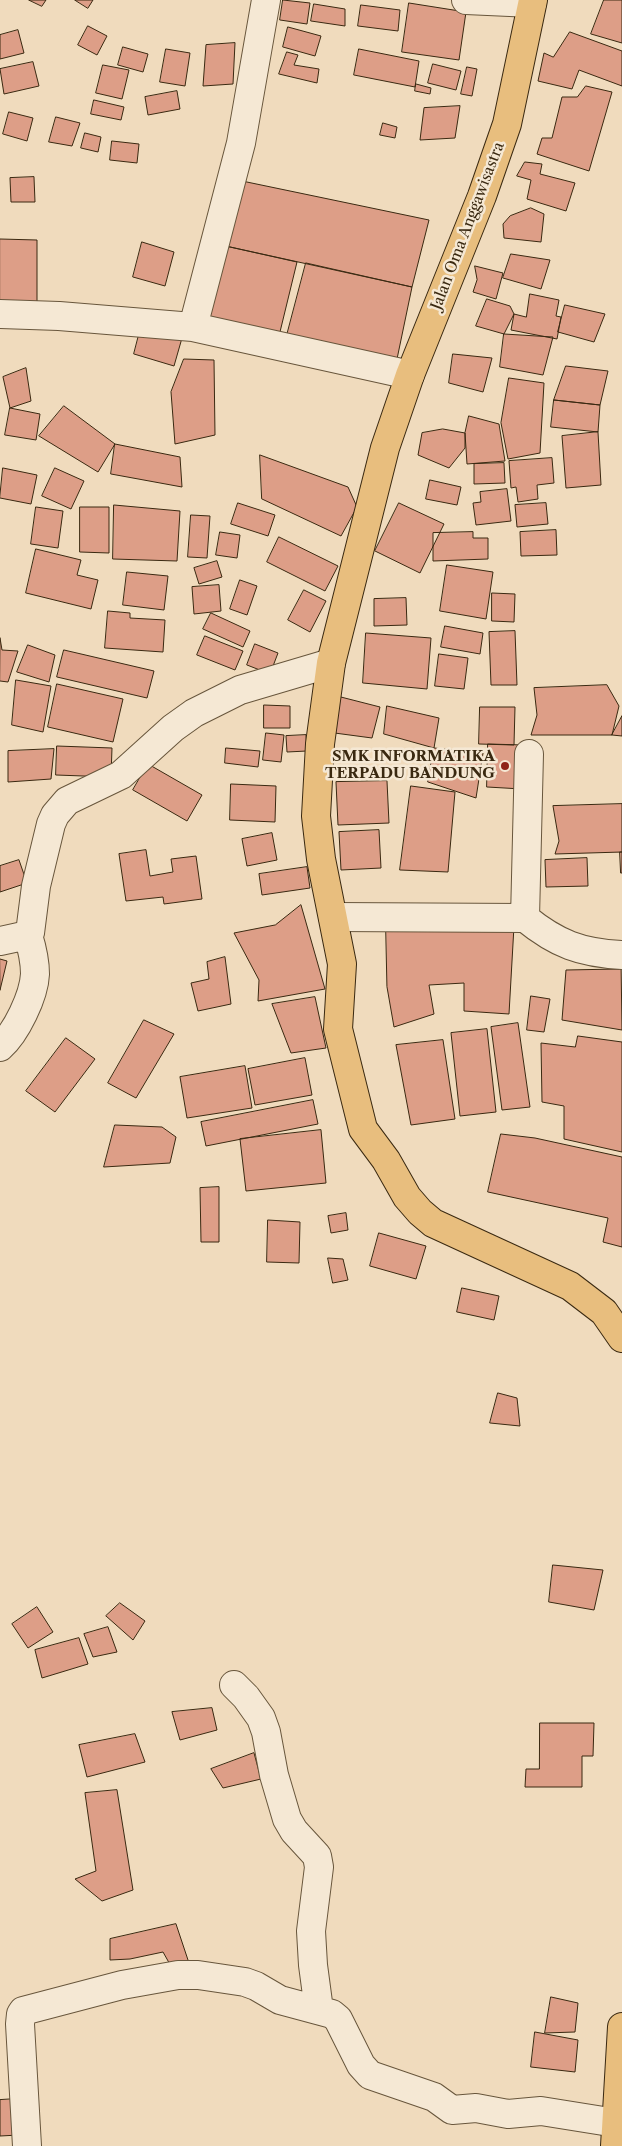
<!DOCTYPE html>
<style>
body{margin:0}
canvas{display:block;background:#f0dbbd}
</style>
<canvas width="622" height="2146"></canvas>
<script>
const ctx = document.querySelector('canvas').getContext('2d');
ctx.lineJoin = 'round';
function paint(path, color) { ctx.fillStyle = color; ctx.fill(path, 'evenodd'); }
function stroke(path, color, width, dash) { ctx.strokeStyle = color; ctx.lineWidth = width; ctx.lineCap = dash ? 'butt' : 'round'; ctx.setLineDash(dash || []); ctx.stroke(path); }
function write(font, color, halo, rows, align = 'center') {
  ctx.font = font + ' "Libre Caslon Text",serif'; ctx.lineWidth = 5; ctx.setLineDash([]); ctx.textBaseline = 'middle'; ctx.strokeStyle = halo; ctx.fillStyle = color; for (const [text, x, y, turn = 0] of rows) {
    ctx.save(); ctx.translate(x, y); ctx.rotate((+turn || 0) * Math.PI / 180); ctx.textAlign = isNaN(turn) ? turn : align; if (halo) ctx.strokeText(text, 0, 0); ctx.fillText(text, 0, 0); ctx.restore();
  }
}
const building = new Path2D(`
 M 29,0 L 46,0 L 42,6 Z
 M 75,0 L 93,0 L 88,8 Z
 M 283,0 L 310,3 L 307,24 L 280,20 Z
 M 604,0 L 622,0 L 622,43 L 591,34 Z
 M 409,3 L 466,12 L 459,60 L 402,52 Z
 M 314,4 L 345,9 L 345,26 L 311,21 Z
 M 361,5 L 400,10 L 398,31 L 358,26 Z
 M 88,26 L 107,36 L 97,55 L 78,45 Z
 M 288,27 L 321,36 L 315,56 L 283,47 Z
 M 18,30 L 24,53 L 0,59 L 0,35 Z
 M 570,32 L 622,51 L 622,86 L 579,70 L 572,89 L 538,81 L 544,53 L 553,57 Z
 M 235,43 L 233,84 L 203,86 L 206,45 Z
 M 123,47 L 148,54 L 143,72 L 118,65 Z
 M 166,49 L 190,53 L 185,86 L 160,82 Z
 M 359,49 L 419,61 L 415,87 L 354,75 Z
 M 287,52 L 298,55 L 294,65 L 319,69 L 317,83 L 279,74 Z
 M 33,62 L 39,86 L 4,94 L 0,69 Z
 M 433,64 L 461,71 L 456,90 L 428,83 Z
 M 103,65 L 129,70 L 122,99 L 96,93 Z
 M 467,67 L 477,69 L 472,96 L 461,94 Z
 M 416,84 L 431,88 L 430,94 L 415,91 Z
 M 586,86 L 612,92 L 589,171 L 537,154 L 542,138 L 552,138 L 562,97 L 577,97 Z
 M 177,91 L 180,109 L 148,115 L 145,97 Z
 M 94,100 L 124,107 L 121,120 L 91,114 Z
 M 460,106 L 455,138 L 420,140 L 424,108 Z
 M 9,112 L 33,118 L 27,141 L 3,134 Z
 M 56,117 L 80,123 L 72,146 L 49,142 Z
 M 383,123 L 397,127 L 395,138 L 380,135 Z
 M 85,133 L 101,137 L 98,152 L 81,148 Z
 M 112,141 L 139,144 L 137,163 L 110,160 Z
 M 525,162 L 542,164 L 540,174 L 575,183 L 566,211 L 527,199 L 531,180 L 517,176 Z
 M 34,177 L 35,202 L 11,202 L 10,178 Z
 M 242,181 L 429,220 L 412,287 L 221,245 Z
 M 531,208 L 544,214 L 541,242 L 504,238 L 503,224 L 510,216 Z
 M 0,239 L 37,240 L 37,309 L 0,309 Z
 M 142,242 L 174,252 L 165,286 L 133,277 Z
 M 221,245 L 297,262 L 279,336 L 205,321 Z
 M 511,254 L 550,260 L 541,289 L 503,278 Z
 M 306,263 L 412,287 L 397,359 L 286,339 Z
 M 475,266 L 503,273 L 496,299 L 473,292 L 477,280 Z
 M 530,294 L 559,300 L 556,316 L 561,317 L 557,339 L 511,330 L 514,314 L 526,317 Z
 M 487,299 L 510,306 L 514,314 L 504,334 L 476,326 Z
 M 565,305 L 605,314 L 594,342 L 558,332 Z
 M 141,327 L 182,338 L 174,366 L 134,354 Z
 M 504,334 L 553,337 L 543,375 L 500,367 Z
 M 453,354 L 492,358 L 483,392 L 449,383 Z
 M 184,359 L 214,360 L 215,435 L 175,444 L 171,392 Z
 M 566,366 L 608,371 L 600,405 L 554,400 Z
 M 26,368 L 31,401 L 10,408 L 3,377 Z
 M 509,378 L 544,383 L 540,453 L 508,459 L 501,423 Z
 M 554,400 L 600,405 L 598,432 L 551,427 Z
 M 64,406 L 115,444 L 98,472 L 39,436 Z
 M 10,408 L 40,414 L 36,440 L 5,435 Z
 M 469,416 L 499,424 L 505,461 L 467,464 L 465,433 Z
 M 443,429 L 465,433 L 465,448 L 449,468 L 418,455 L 422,433 Z
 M 598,432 L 601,485 L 566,488 L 562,436 Z
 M 115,444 L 180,457 L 182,487 L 111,474 Z
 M 260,455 L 348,487 L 357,507 L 341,536 L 262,499 Z
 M 552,458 L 554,483 L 537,485 L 538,499 L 518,502 L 516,487 L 511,488 L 509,461 Z
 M 504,463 L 505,483 L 474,484 L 474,464 Z
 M 3,468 L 37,475 L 31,504 L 0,498 Z
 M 55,468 L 84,481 L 71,509 L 42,496 Z
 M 430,480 L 461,487 L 457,505 L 426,499 Z
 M 507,489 L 511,521 L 476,525 L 473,503 L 481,502 L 480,492 Z
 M 238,503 L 275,515 L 268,536 L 231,524 Z
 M 399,503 L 444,524 L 420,573 L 375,551 Z
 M 546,503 L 548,524 L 517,527 L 515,505 Z
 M 114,505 L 180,511 L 177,561 L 113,559 Z
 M 36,507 L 63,511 L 58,548 L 31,544 Z
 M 80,507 L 109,507 L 109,553 L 80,552 Z
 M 191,515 L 210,516 L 207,558 L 188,557 Z
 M 556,530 L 557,555 L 521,556 L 520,532 Z
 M 220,532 L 240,535 L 237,558 L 216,555 Z
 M 473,532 L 473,538 L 488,538 L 488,559 L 433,561 L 433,533 Z
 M 279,537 L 338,566 L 325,591 L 267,562 Z
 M 36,549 L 81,560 L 77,575 L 98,580 L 91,609 L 26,593 Z
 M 217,561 L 222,577 L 199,584 L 194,568 Z
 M 447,565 L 493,572 L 486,619 L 440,611 Z
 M 127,572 L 168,576 L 164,610 L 123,605 Z
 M 240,580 L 257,586 L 247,615 L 230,609 Z
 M 219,585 L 221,611 L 194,614 L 192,587 Z
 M 304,590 L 326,601 L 310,632 L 288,620 Z
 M 492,593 L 515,594 L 514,622 L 492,621 Z
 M 406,598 L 407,625 L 374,626 L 374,599 Z
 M 108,611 L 130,613 L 130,618 L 165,620 L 163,652 L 105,648 Z
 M 211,613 L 250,631 L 243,647 L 203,629 Z
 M 445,626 L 483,633 L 480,654 L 441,647 Z
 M 515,631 L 517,685 L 491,685 L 489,632 Z
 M 366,633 L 431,638 L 427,689 L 363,683 Z
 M 205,636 L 243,651 L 235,670 L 197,655 Z
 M 0,638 L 2,650 L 18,651 L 8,682 L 0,681 Z
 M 255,644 L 278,653 L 270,674 L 247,665 Z
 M 28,645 L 55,655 L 49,682 L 17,672 Z
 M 64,650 L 154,671 L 147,698 L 57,677 Z
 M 439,654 L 468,658 L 464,689 L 435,686 Z
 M 16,680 L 51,686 L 43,732 L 12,725 Z
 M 57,684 L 123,699 L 113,742 L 48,727 Z
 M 607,685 L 619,706 L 612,735 L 531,735 L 537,715 L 534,688 Z
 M 333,695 L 380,707 L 372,738 L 327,732 Z
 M 264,705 L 290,706 L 290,728 L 264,728 Z
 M 387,706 L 439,718 L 434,748 L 384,734 Z
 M 480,707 L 515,707 L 514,745 L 479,744 Z
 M 622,716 L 622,736 L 612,735 Z
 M 266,733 L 284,735 L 281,762 L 263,760 Z
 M 306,735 L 307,751 L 287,752 L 286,736 Z
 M 488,744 L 524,745 L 522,789 L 487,787 Z
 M 57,746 L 112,748 L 111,777 L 56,775 Z
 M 226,748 L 260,751 L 258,767 L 225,763 Z
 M 434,748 L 483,753 L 476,798 L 428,782 Z
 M 54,749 L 51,779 L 8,782 L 8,751 Z
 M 148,764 L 202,795 L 187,821 L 133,790 Z
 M 387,781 L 389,823 L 338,825 L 336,782 Z
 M 231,784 L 276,786 L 275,822 L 230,820 Z
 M 411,786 L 455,792 L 448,872 L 400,870 Z
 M 622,804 L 622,852 L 555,854 L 559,841 L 553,806 Z
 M 379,830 L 381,868 L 341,870 L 339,832 Z
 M 272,833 L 277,860 L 247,866 L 242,839 Z
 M 146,850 L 150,876 L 173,872 L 171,859 L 196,856 L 202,899 L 164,904 L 163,897 L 126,901 L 119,854 Z
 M 620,852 L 622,852 L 622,873 L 621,873 Z
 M 587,858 L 588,886 L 546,887 L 545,860 Z
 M 19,860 L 27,883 L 0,892 L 0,866 Z
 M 307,867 L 310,888 L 262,895 L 259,874 Z
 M 301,905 L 325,989 L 258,1001 L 259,980 L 234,933 L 275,925 Z
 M 386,925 L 514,926 L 509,1014 L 464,1011 L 464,983 L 429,985 L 434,1014 L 394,1027 L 387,987 Z
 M 225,957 L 231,1004 L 198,1011 L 191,983 L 209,979 L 207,962 Z
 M 0,959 L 7,961 L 0,990 Z
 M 621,960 L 622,1030 L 562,1020 L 566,970 L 619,969 Z
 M 531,996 L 550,999 L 544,1032 L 527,1030 Z
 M 315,997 L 326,1048 L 291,1053 L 272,1004 Z
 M 144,1020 L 174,1034 L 136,1098 L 108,1083 Z
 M 518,1023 L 530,1107 L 502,1110 L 491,1027 Z
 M 487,1029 L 496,1112 L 460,1116 L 451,1033 Z
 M 578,1036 L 622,1042 L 622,1152 L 564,1139 L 564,1106 L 542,1102 L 541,1043 L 575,1047 Z
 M 66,1038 L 95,1059 L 55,1112 L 26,1091 Z
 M 443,1040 L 455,1119 L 411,1125 L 396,1045 Z
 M 305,1058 L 312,1095 L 255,1105 L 248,1069 Z
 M 245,1066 L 252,1108 L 187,1118 L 180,1077 Z
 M 313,1100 L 318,1124 L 206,1146 L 201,1122 Z
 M 115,1125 L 162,1127 L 176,1137 L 170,1163 L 104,1167 Z
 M 321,1130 L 326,1183 L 246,1191 L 240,1139 Z
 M 501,1134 L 535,1138 L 622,1157 L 622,1247 L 603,1242 L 608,1218 L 488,1192 Z
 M 219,1187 L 219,1242 L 201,1242 L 200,1188 Z
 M 346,1213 L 348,1230 L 331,1233 L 328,1216 Z
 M 268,1220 L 300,1222 L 299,1263 L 267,1262 Z
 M 379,1233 L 426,1246 L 416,1279 L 370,1266 Z
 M 328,1258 L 343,1259 L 348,1280 L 333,1283 Z
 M 462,1288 L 499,1296 L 494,1320 L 457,1312 Z
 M 498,1393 L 517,1398 L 520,1426 L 490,1423 Z
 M 553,1565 L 603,1570 L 594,1610 L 549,1602 Z
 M 120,1603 L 145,1621 L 133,1640 L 106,1616 Z
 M 37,1607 L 53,1632 L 28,1648 L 12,1624 Z
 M 108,1627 L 117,1652 L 93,1657 L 84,1634 Z
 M 79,1638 L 88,1664 L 42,1678 L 35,1650 Z
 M 212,1708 L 217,1730 L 180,1740 L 172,1712 Z
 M 540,1723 L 594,1723 L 593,1756 L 582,1756 L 582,1787 L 525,1787 L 526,1769 L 539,1769 Z
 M 135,1734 L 145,1762 L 87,1777 L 79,1745 Z
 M 254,1753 L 261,1779 L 223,1788 L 211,1769 Z
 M 117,1790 L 133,1890 L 102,1901 L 75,1879 L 96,1871 L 85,1793 Z
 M 176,1924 L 190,1966 L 172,1968 L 163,1952 L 130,1959 L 110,1960 L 110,1939 Z
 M 551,1997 L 578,2003 L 575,2032 L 545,2033 Z
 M 535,2032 L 578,2040 L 575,2072 L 531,2067 Z
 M 16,2099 L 19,2135 L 0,2136 L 0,2100 Z`);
const minor = new Path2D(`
 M 466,0 L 532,3
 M 0,314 L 59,316 L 193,327 L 410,375
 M 193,327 L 241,143 L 266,0
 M 333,917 L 525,918 L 529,754
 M 525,918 C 557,944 581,953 622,955
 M 0,941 L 28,935 L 30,933 L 36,886 L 51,824 L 55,815 L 67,801 L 121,775 L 173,728 L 194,713 L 240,690 L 331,663
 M 0,1047 C 16,1033 34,996 35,974 C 35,961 32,948 28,935
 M 234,1685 L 246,1697 L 261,1718 L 266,1732 L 274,1775 L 287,1819 L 294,1831 L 317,1856 L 319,1867 L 311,1931 L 313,1965 L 319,2010
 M 27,2146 L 20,2024 L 21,2014 L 23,2011 L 122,1985 L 178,1975 L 198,1975 L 245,1982 L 256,1986 L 280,2000 L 332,2014 L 338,2019 L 361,2065 L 370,2075 L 434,2097 L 452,2110 L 476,2108 L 508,2114 L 541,2111 L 616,2123`);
const major = new Path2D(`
 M 533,0 L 507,124 L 482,196 L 410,375 L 385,448 L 331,663 L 320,744 L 316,816 L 321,859 L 342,964 L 338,1029 L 363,1129 L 386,1160 L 407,1197 L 420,1212 L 433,1223 L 570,1286 L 604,1312 L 622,1338
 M 615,2146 L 622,2027`);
const markers = [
 [505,766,5,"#8f2418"]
];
const streetNames = [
 ["Jalan Oma Anggawisastra",468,226,-69]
];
const poiNames = [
 ["SMK INFORMATIKA",495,757],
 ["TERPADU BANDUNG",495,774]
];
paint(building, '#dd9e87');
stroke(building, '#3a2911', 1);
stroke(minor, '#68563c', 30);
stroke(major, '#3a2911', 30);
stroke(minor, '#f5e8d4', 28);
stroke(major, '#e8be7e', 28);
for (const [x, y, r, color] of markers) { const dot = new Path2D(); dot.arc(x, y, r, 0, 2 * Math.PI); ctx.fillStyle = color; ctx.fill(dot); stroke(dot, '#f5e8d4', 2); }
write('15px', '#3a2911', '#f5e8d4', streetNames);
write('bold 15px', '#3a2911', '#f5e8d4', poiNames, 'right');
</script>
